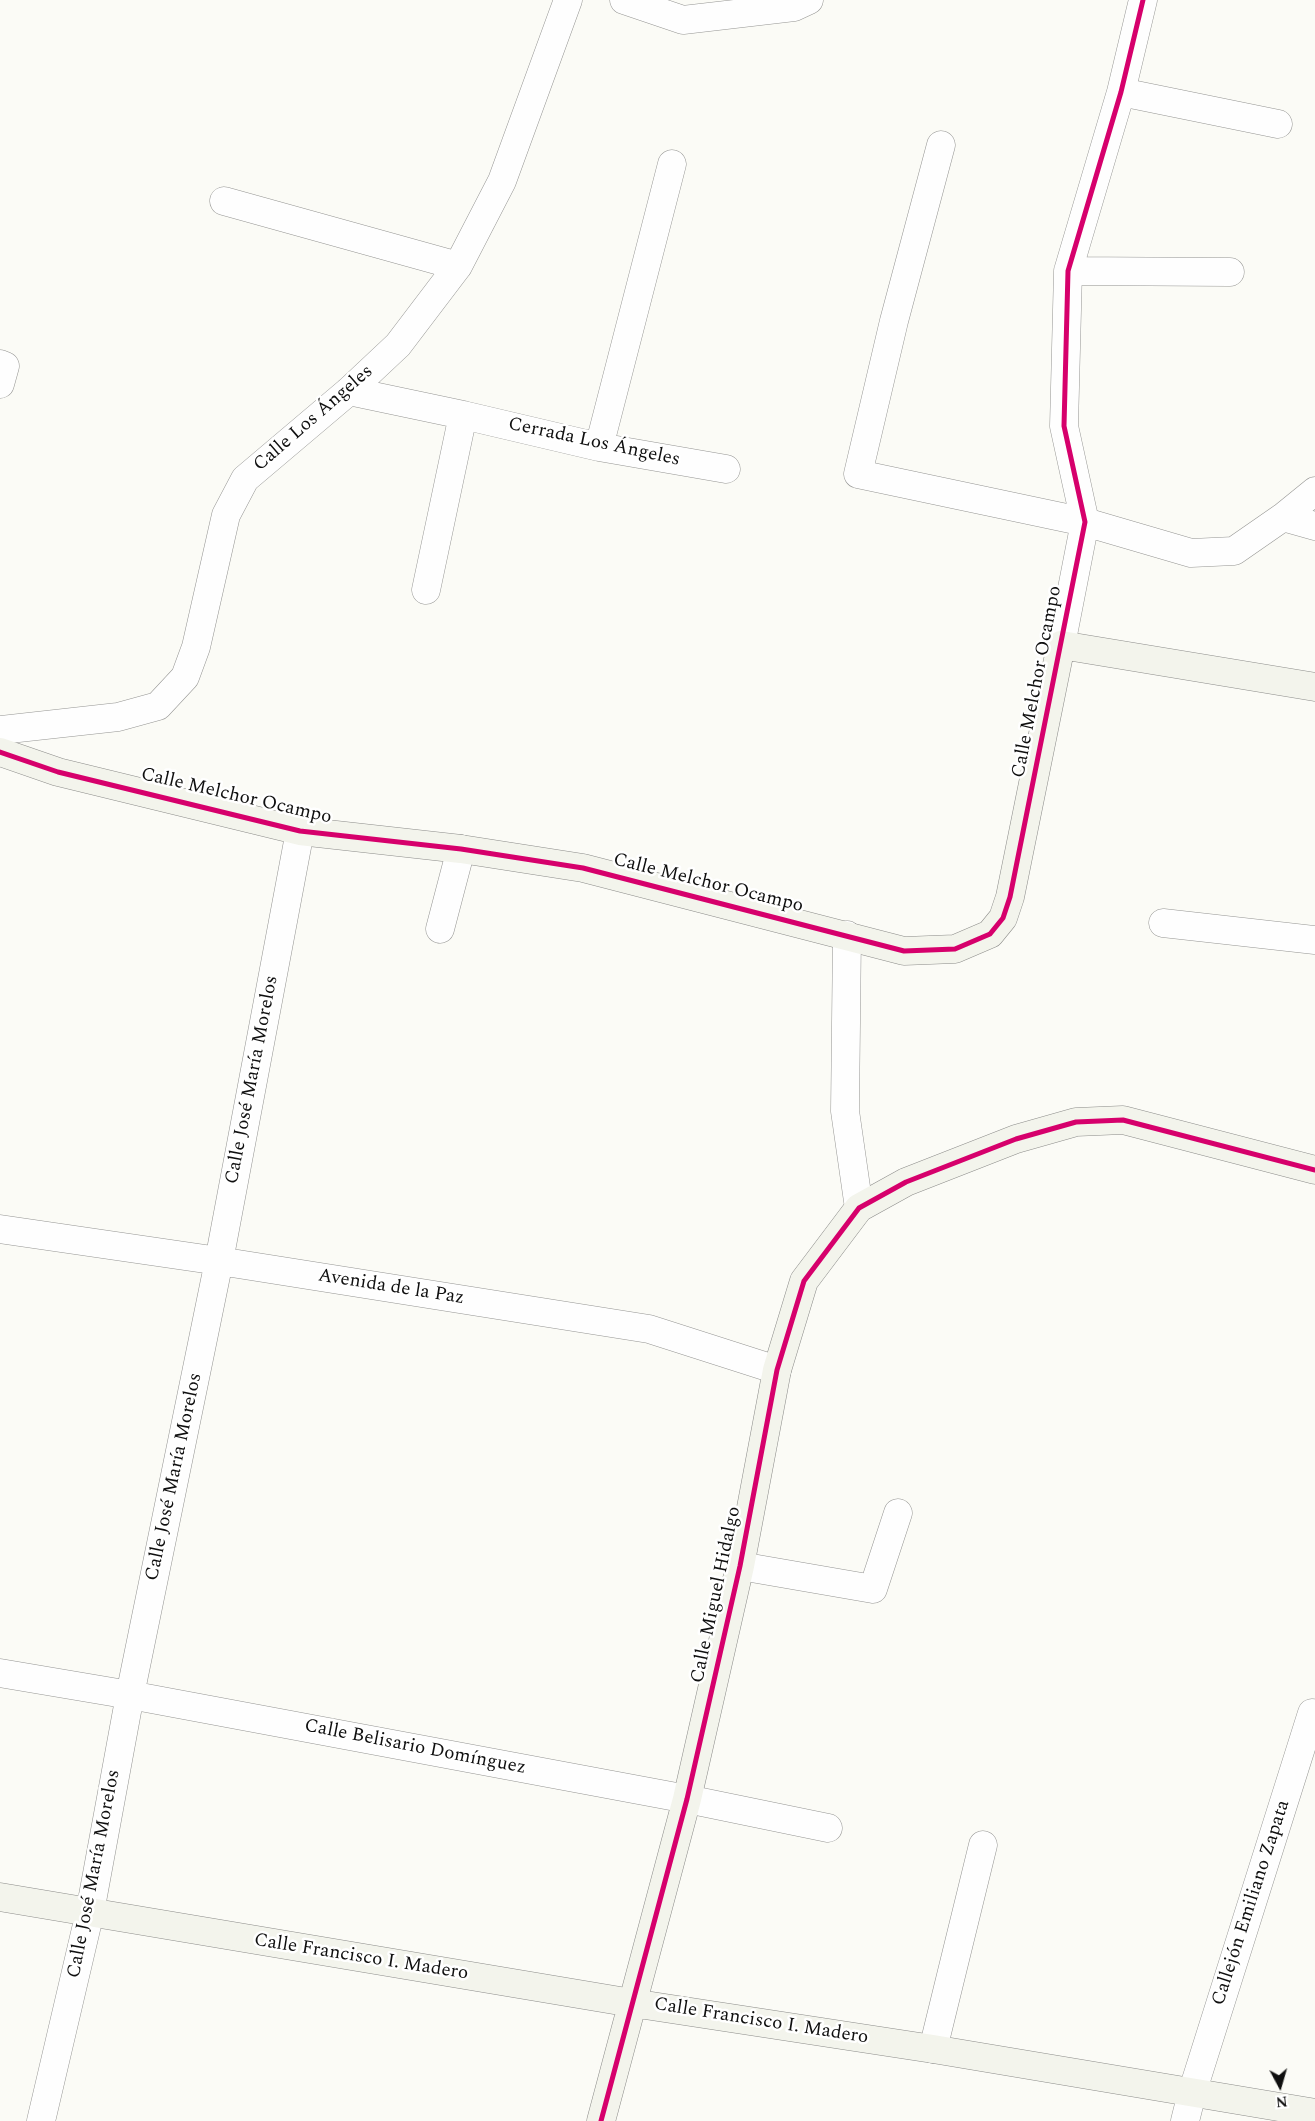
<!DOCTYPE html>
<meta charset="utf-8">
<style>
body{margin:0}
#map{position:relative;width:1315px;height:2121px;overflow:hidden;background:#fbfbf6;font-family:Spectral,serif}
canvas{display:block}
.north{position:absolute;left:1255px;top:2061px;width:50px;height:50px;-webkit-text-stroke:4px #fff;paint-order:stroke;rotate:174deg;font-size:14px;font-weight:700;line-height:20px;text-align:center;color:#0f0f0f}
.north::after{content:'';display:block;margin:auto;width:18px;height:22px;background:#0f0f0f;clip-path:polygon(50% 0,100% 100%,50% 72%,0 100%)}
</style>
<div id="map">
<canvas width="1315" height="2121"></canvas>
<div class="north">N</div>
</div>
<script>
const ctx = document.querySelector('canvas').getContext('2d');
ctx.lineJoin = 'round';
function stroke(path, color, width, dash) { ctx.strokeStyle = color; ctx.lineWidth = width; ctx.lineCap = dash ? 'butt' : 'round'; ctx.setLineDash(dash || []); ctx.stroke(path); }
function write(font, color, halo, rows, align = 'center') {
  ctx.font = font + ' Spectral,serif'; ctx.lineWidth = 5; ctx.setLineDash([]); ctx.textBaseline = 'middle'; ctx.strokeStyle = halo; ctx.fillStyle = color; for (const [text, x, y, turn = 0] of rows) {
    ctx.save(); ctx.translate(x, y); ctx.rotate((+turn || 0) * Math.PI / 180); ctx.textAlign = isNaN(turn) ? turn : align; if (halo) ctx.strokeText(text, 0, 0); ctx.fillText(text, 0, 0); ctx.restore();
  }
}
const street = new Path2D(`
 M 624,0 L 683,20 L 794,7 L 809,0
 M 1121,92 L 1278,124
 M 941,145 L 894,321 L 858,474 L 1085,522 L 1191,553 L 1234,551 L 1283,517 L 1315,491
 M 224,201 L 458,266
 M 1068,271 L 1230,272
 M 0,364 L 5,366 L 0,384
 M 349,391 L 463,415 L 599,447 L 726,469
 M 599,447 L 672,164
 M 1283,517 L 1315,526
 M 426,590 L 463,415
 M 1061,645 L 1085,522 L 1064,426 L 1068,271 L 1121,92 L 1143,0
 M 0,730 L 118,717 L 158,706 L 185,677 L 196,647 L 226,515 L 245,479 L 349,391 L 398,345 L 458,266 L 502,181 L 568,0
 M 1163,923 L 1315,940
 M 440,929 L 461,849
 M 847,935 L 845,1111 L 859,1208
 M 0,1229 L 219,1261 L 649,1329 L 777,1370
 M 740,1566 L 873,1589 L 898,1513
 M 0,1673 L 130,1695 L 687,1799 L 828,1828
 M 933,2049 L 983,1845
 M 41,2121 L 90,1912 L 130,1695 L 219,1261 L 300,831
 M 1185,2121 L 1192,2093 L 1312,1713`);
const secondary = new Path2D(`
 M 0,752 L 58,772 L 300,831 L 461,849 L 583,868 L 904,951 L 955,949 L 990,934 L 1003,918 L 1010,897 L 1061,645 L 1315,687
 M 0,1897 L 632,2003 L 933,2049 L 1315,2113
 M 601,2121 L 687,1799 L 740,1566 L 777,1370 L 804,1281 L 859,1208 L 906,1182 L 1016,1139 L 1076,1122 L 1123,1120 L 1315,1170`);
const cycleway = new Path2D(`
 M 0,752 L 58,772 L 300,831 L 461,849 L 583,868 L 904,951 L 955,949 L 990,934 L 1003,918 L 1010,897 L 1085,522 L 1064,426 L 1068,271 L 1121,92 L 1143,0
 M 601,2121 L 687,1799 L 740,1566 L 777,1370 L 804,1281 L 859,1208 L 906,1182 L 1016,1139 L 1076,1122 L 1123,1120 L 1315,1170`);
const streetNames = [
 ["Calle Los Ángeles",314,419,-41],
 ["Cerrada Los Ángeles",594,443,12],
 ["Calle Melchor Ocampo",1038,682,-79],
 ["Calle Melchor Ocampo",236,797,13],
 ["Calle Melchor Ocampo",708,884,14],
 ["Calle José María Morelos",253,1080,-79],
 ["Avenida de la Paz",391,1288,9],
 ["Calle José María Morelos",175,1477,-78],
 ["Calle Miguel Hidalgo",717,1595,-78],
 ["Calle Belisario Domínguez",415,1748,11],
 ["Calle José María Morelos",95,1874,-79],
 ["Callejón Emiliano Zapata",1252,1903,-72],
 ["Calle Francisco I. Madero",361,1958,9],
 ["Calle Francisco I. Madero",761,2022,9]
];
stroke(street, '#959593', 29);
stroke(secondary, '#8c8c8a', 29);
stroke(street, '#fefefe', 28);
stroke(secondary, '#f3f4ec', 28);
stroke(cycleway, '#d6006c', 5);
write('19px', '#0f0f0f', '#fff', streetNames);
</script>
